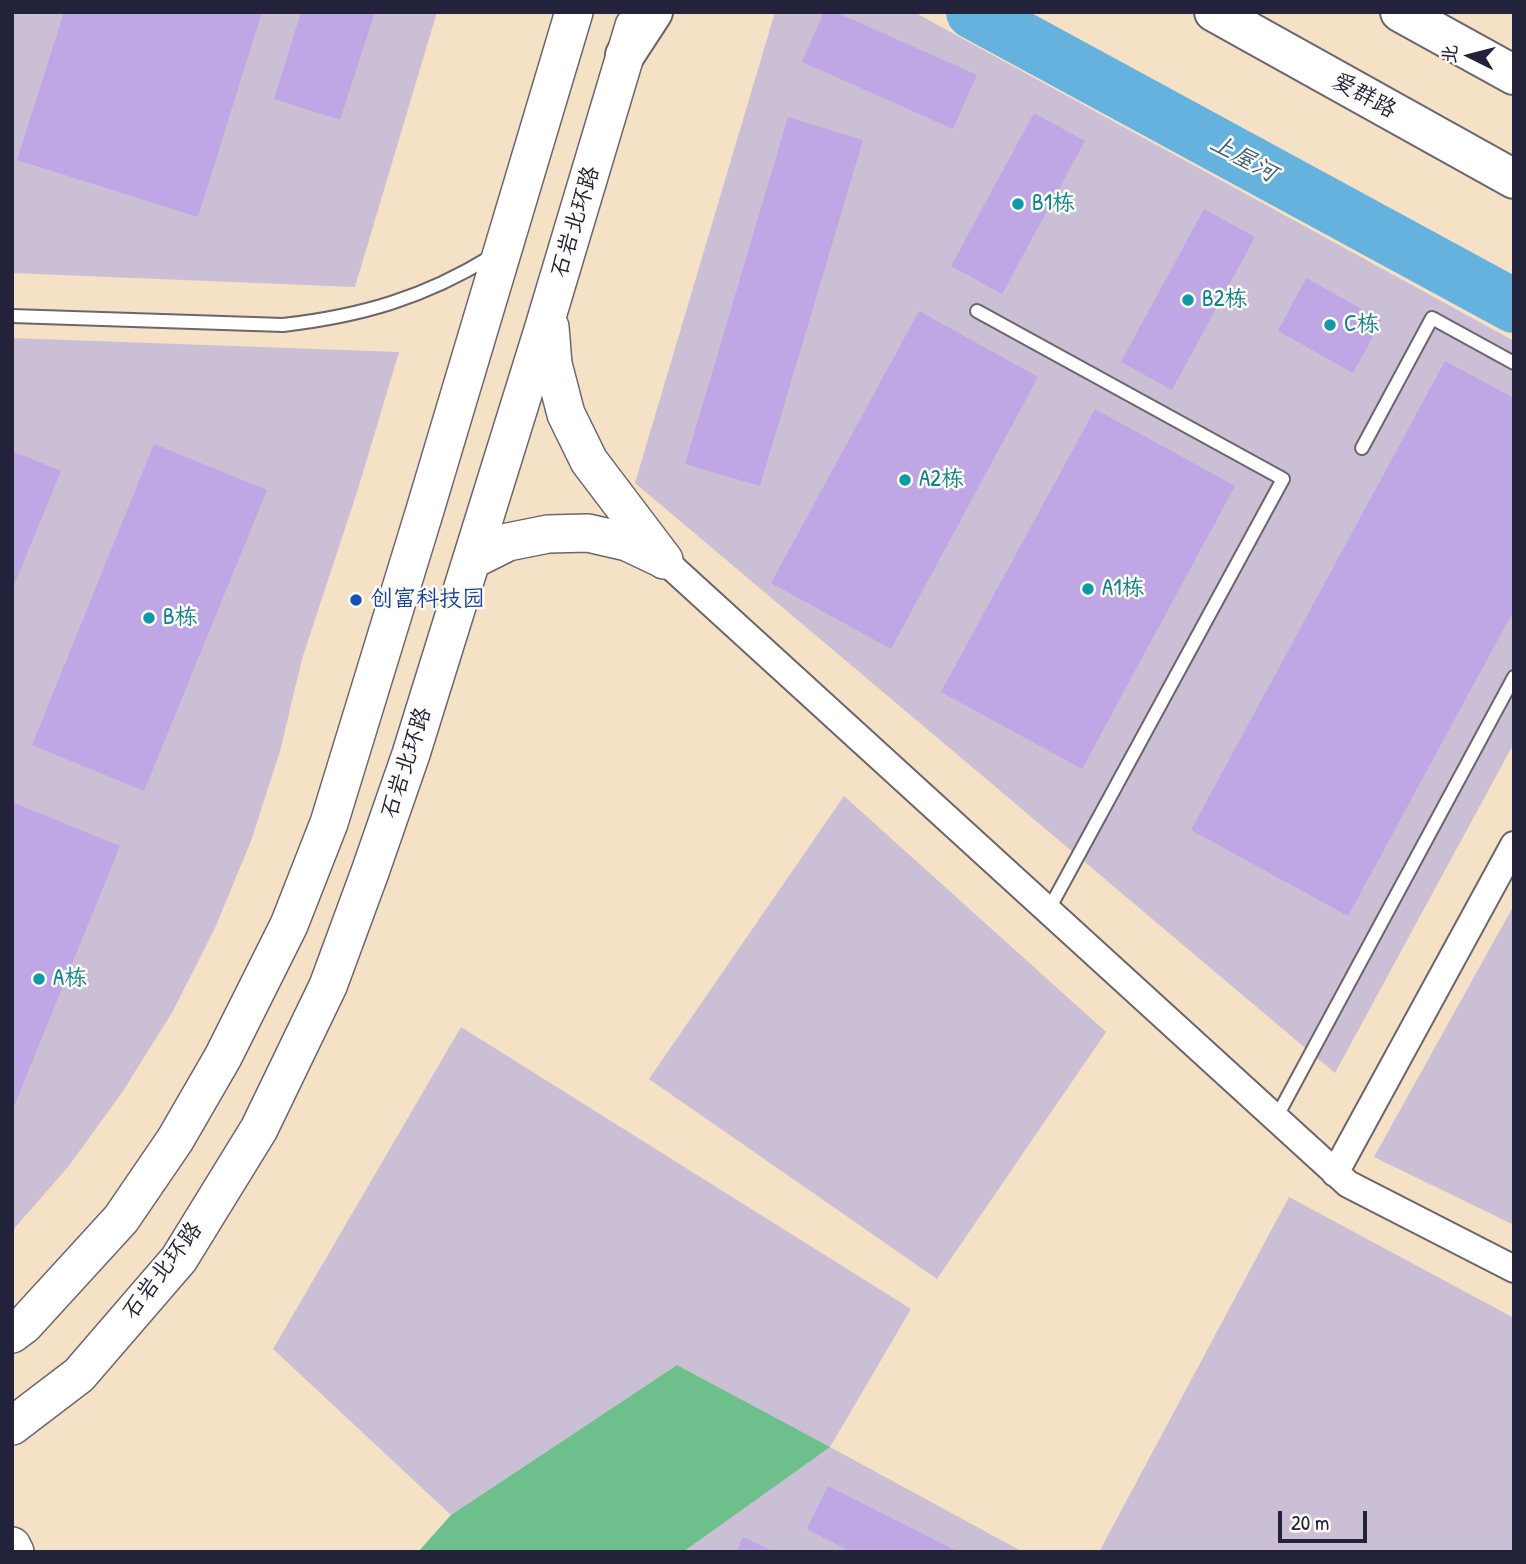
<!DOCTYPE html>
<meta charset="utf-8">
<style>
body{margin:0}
#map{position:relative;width:1526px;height:1564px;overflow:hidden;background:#f5e1c6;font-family:"Patrick Hand","LXGW WenKai TC",sans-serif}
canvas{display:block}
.frame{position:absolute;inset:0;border:14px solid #22223b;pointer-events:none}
.north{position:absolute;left:1435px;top:21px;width:70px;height:70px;-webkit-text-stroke:5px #fdfcf7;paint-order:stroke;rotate:276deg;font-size:19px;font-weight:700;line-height:28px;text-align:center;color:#22223b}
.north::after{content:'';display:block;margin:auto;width:24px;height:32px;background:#22223b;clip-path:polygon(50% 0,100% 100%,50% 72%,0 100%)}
.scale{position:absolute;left:1278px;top:1511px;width:89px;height:32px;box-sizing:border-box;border:4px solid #22223b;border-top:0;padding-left:9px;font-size:21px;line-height:24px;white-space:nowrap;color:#22223b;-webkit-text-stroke:5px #fdfcf7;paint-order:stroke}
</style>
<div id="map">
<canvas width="1526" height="1564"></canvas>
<div class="frame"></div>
<div class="north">北</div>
<div class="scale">20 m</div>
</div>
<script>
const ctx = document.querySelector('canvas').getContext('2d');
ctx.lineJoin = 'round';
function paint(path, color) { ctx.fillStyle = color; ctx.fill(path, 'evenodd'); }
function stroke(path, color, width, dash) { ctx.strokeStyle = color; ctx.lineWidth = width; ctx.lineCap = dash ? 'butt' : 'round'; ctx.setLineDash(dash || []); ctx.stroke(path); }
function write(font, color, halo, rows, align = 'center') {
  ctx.font = font + ' "Patrick Hand","LXGW WenKai TC",sans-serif'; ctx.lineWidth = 5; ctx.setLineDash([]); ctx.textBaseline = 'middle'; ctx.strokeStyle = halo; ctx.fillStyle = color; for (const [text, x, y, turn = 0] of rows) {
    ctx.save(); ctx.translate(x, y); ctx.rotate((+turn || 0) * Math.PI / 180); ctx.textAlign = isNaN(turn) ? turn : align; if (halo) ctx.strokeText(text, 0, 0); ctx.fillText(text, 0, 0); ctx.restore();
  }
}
const industrial = new Path2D(`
 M 12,12 L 437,12 L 355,287 L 12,273 Z
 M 775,12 L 914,12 L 1514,341 L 1514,743 L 1335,1073 L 635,483 Z
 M 12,338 L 399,352 L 358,489 L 302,659 L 280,751 L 251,841 L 215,928 L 173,1011 L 123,1091 L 68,1167 L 12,1231 Z
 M 844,796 L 1106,1032 L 937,1279 L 649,1079 Z
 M 1514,905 L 1514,1225 L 1374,1157 Z
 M 461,1027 L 911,1309 L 830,1447 L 1023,1552 L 683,1552 L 829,1447 L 677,1365 L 451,1515 L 273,1349 Z
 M 1289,1197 L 1514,1318 L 1514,1552 L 1099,1552 Z`);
const forest = new Path2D(`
 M 677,1365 L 830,1447 L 683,1552 L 418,1552 L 451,1515 Z`);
const river = new Path2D(`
 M 973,12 L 1514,306`);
const building = new Path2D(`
 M 64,12 L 262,12 L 198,217 L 17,160 Z
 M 301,12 L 375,12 L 340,120 L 274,99 Z
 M 824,12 L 835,12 L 977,75 L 953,129 L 802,62 Z
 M 1034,113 L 1085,141 L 1002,294 L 951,266 Z
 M 788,117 L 863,140 L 760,486 L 685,464 Z
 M 1204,209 L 1255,237 L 1172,390 L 1121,362 Z
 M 1306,278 L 1382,320 L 1353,373 L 1278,331 Z
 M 919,311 L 1038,377 L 891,649 L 771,583 Z
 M 1445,361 L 1514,398 L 1514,610 L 1348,916 L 1191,830 Z
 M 1095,409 L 1235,486 L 1082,769 L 941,692 Z
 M 154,444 L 267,490 L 144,791 L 32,745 Z
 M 12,451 L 61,471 L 12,590 Z
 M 12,802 L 120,846 L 12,1111 Z
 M 828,1486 L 959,1552 L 851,1552 L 807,1529 Z
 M 743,1537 L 774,1552 L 736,1552 Z`);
const lane = new Path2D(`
 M 977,311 L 1283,479 L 1048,911
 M 12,316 L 283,325 C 361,316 424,298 492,256
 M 1362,448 L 1432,318 L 1514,363
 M 1276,1118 L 1514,677`);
const street = new Path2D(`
 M 664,560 L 1348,1184 L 1514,1269
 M 1335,1173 L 1514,845`);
const secondary = new Path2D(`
 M 550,327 L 553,364 L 566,414 L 589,461 L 664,560
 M 472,560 L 508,542 L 548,534 L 588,533 L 627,542 L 663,559
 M 12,1334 L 24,1325 L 121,1219 L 175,1140 L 223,1057 L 289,925 L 329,823 L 425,510 L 574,12
 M 12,1426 L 79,1375 L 179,1259 L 259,1129 L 328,986 L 370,872 L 411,754 L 543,330 L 634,26
 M 12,1546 L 15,1552`);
const primary = new Path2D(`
 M 1214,12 L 1514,179
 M 1400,12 L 1514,75
 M 625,55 L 653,12`);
const markers = [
 [1018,204,7,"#0f9aa8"],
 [1188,300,7,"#0f9aa8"],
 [1330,325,7,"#0f9aa8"],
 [905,480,7,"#0f9aa8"],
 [1088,589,7,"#0f9aa8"],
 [356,600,7,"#1a4fb4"],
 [149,618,7,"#0f9aa8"],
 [39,979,7,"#0f9aa8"]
];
const streetNames = [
 ["爱群路",1364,96,29],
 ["石岩北环路",576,222,-73],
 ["石岩北环路",407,763,-72],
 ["石岩北环路",163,1271,-53]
];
const cultureNames = [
 ["B1栋",1032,204],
 ["B2栋",1202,300],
 ["C栋",1344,325],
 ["A2栋",919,480],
 ["A1栋",1102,589],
 ["B栋",163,618],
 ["A栋",53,979]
];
const transitNames = [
 ["创富科技园",370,600]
];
const waterNames = [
 ["上屋河",1243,159,29]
];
paint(industrial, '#cbbfd5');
paint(forest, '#6dbf8b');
stroke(river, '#65b2df', 54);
paint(building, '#bfa7e5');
stroke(lane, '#6c656c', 16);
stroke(street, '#6c656c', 30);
stroke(secondary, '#6c656c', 40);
stroke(primary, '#6c656c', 42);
stroke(lane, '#fff', 12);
stroke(street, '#fff', 26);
stroke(secondary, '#fff', 37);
stroke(primary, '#fff', 38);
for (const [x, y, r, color] of markers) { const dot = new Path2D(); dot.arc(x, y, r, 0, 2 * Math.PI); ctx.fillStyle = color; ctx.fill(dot); stroke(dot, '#fdfcf7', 2.5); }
write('23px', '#22223b', '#fdfcf7', streetNames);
write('23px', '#0d838f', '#fdfcf7', cultureNames, 'left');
write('23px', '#164399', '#fdfcf7', transitNames, 'left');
write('italic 24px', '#3d5c7d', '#fdfcf7', waterNames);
</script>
